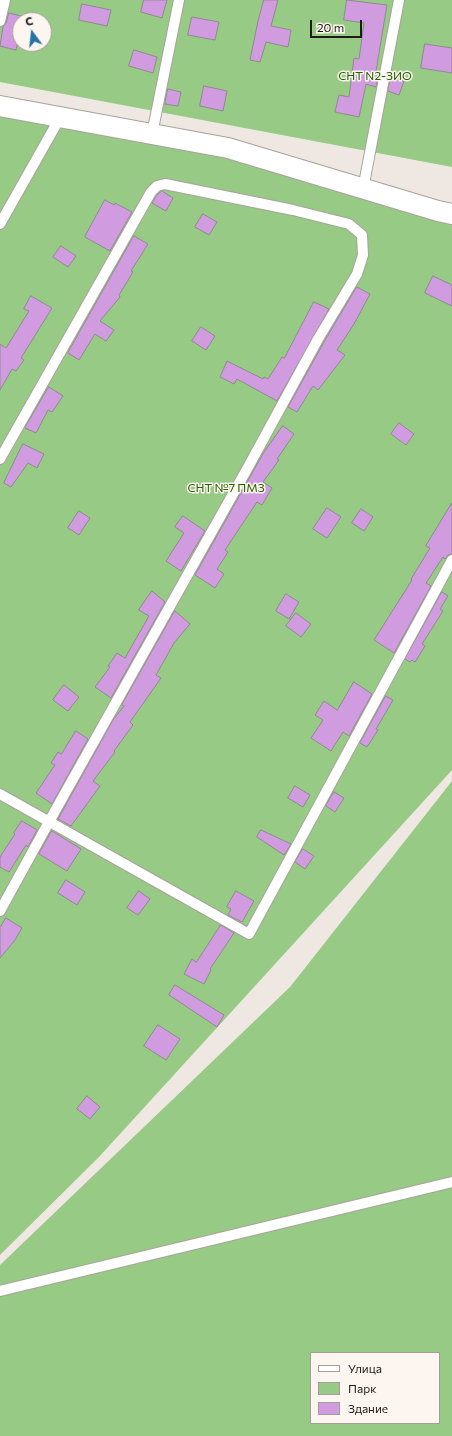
<!DOCTYPE html>
<meta charset="utf-8">
<style>
body{margin:0}
#map{position:relative;width:452px;height:1436px;overflow:hidden;background:#efe8e2;font-family:Commissioner,sans-serif}
canvas{display:block}
.legend{position:absolute;left:310px;top:1352px;width:130px;height:72px;box-sizing:border-box;background:#fdf5ef;border:1px solid #a49e99;margin:0;padding:5px 7px;list-style:none;font-size:12px;color:#1e1b19}
.legend li{display:flex;align-items:center;gap:8px;height:20px}
.legend b{width:20px;border:1px solid #a49e99}
.north{position:absolute;left:12px;top:12px;width:40px;height:40px;box-sizing:border-box;background:#fdf5ef;border:1px solid #a49e99;border-radius:50%;rotate:345deg;font-size:11px;font-weight:700;line-height:16px;text-align:center;color:#1e1b19}
.north::after{content:'';display:block;margin:auto;width:14px;height:18px;background:#2573a6;clip-path:polygon(50% 0,100% 100%,50% 72%,0 100%)}
.scale{position:absolute;left:310px;top:20px;width:52px;height:18px;box-sizing:border-box;border:2px solid #1e1b19;border-top:0;padding-left:5px;font-size:12px;line-height:14px;white-space:nowrap;color:#1e1b19;-webkit-text-stroke:3px #fdf5ef;paint-order:stroke}
</style>
<div id="map">
<canvas width="452" height="1436"></canvas>
<ul class="legend">
<li><b style="height:5px;background:#fff"></b>Улица</li>
<li><b style="height:11px;background:#96ca85"></b>Парк</li>
<li><b style="height:11px;background:#d19cdf"></b>Здание</li>
</ul>
<div class="north">С</div>
<div class="scale">20 m</div>
</div>
<script>
const ctx = document.querySelector('canvas').getContext('2d');
ctx.lineJoin = 'round';
function paint(path, color) { ctx.fillStyle = color; ctx.fill(path, 'evenodd'); }
function stroke(path, color, width, dash) { ctx.strokeStyle = color; ctx.lineWidth = width; ctx.lineCap = dash ? 'butt' : 'round'; ctx.setLineDash(dash || []); ctx.stroke(path); }
function write(font, color, halo, rows, align = 'center') {
  ctx.font = font + ' Commissioner,sans-serif'; ctx.lineWidth = 3; ctx.setLineDash([]); ctx.textBaseline = 'middle'; ctx.strokeStyle = halo; ctx.fillStyle = color; for (const [text, x, y, turn = 0] of rows) {
    ctx.save(); ctx.translate(x, y); ctx.rotate((+turn || 0) * Math.PI / 180); ctx.textAlign = isNaN(turn) ? turn : align; if (halo) ctx.strokeText(text, 0, 0); ctx.fillText(text, 0, 0); ctx.restore();
  }
}
const green = new Path2D(`
 M 0,0 L 452,0 L 452,167 L 0,82 ZM 20,20 L 44,20 L 44,44 L 20,44 Z
 M 0,116 L 152,134 L 452,206 L 452,770 L 99,1157 L 0,1255 Z
 M 452,781 L 452,1436 L 0,1436 L 0,1265 L 290,987 ZM 311,1353 L 439,1353 L 439,1423 L 311,1423 Z`);
const building = new Path2D(`
 M 144,0 L 167,0 L 162,18 L 141,12 Z
 M 264,0 L 278,0 L 271,26 L 291,30 L 288,47 L 266,42 L 260,62 L 250,60 L 258,21 Z
 M 347,0 L 387,5 L 376,71 L 379,72 L 376,87 L 366,84 L 359,117 L 335,112 L 339,95 L 349,97 L 354,58 L 359,59 L 364,23 L 344,20 Z
 M 82,4 L 111,10 L 107,26 L 79,20 Z
 M 9,13 L 21,16 L 17,30 L 20,31 L 16,50 L 0,46 L 3,27 L 6,23 Z
 M 192,17 L 219,22 L 215,40 L 188,35 Z
 M 425,44 L 452,48 L 452,73 L 421,68 Z
 M 134,50 L 157,57 L 153,73 L 129,66 Z
 M 391,76 L 404,81 L 399,95 L 388,91 Z
 M 204,86 L 227,91 L 223,111 L 200,106 Z
 M 168,89 L 181,92 L 178,106 L 165,104 Z
 M 162,191 L 173,198 L 166,211 L 152,203 L 156,196 Z
 M 105,200 L 114,205 L 115,203 L 132,212 L 110,251 L 85,237 Z
 M 203,214 L 217,222 L 209,235 L 195,227 Z
 M 134,236 L 148,244 L 131,271 L 133,272 L 119,295 L 120,297 L 100,321 L 114,330 L 106,341 L 95,334 L 79,360 L 68,353 Z
 M 61,246 L 76,256 L 68,267 L 53,257 Z
 M 433,276 L 452,285 L 452,306 L 425,293 Z
 M 357,287 L 370,294 L 354,324 L 337,350 L 345,355 L 318,390 L 313,386 L 297,412 L 288,407 L 324,342 Z
 M 31,296 L 52,308 L 21,358 L 24,360 L 16,371 L 12,369 L 0,390 L 0,344 L 6,348 L 29,311 L 24,309 Z
 M 314,302 L 329,309 L 277,401 L 237,379 L 234,384 L 220,377 L 227,361 L 263,379 L 264,377 L 268,379 L 282,357 L 284,358 Z
 M 201,327 L 215,336 L 206,350 L 192,341 Z
 M 49,387 L 63,396 L 52,412 L 48,410 L 36,433 L 25,428 Z
 M 399,423 L 414,434 L 406,445 L 391,434 Z
 M 283,426 L 294,434 L 277,459 L 279,460 L 263,482 L 272,488 L 262,505 L 257,502 L 225,550 L 228,552 L 217,569 L 224,574 L 215,588 L 195,575 L 264,452 Z
 M 23,444 L 44,454 L 37,468 L 28,463 L 11,487 L 4,483 Z
 M 452,503 L 452,554 L 448,555 L 445,559 L 443,557 L 426,583 L 431,586 L 394,653 L 374,640 L 412,580 L 411,579 L 430,548 L 426,546 Z
 M 327,508 L 341,517 L 327,538 L 313,529 Z
 M 361,509 L 373,517 L 364,531 L 352,523 Z
 M 79,511 L 90,518 L 79,535 L 68,528 Z
 M 183,516 L 205,531 L 181,571 L 166,561 L 184,533 L 175,527 Z
 M 152,591 L 165,602 L 111,698 L 95,687 L 110,667 L 108,666 L 117,653 L 125,658 L 149,616 L 139,610 Z
 M 442,592 L 448,596 L 440,609 L 443,611 L 422,644 L 425,646 L 415,662 L 412,660 L 410,662 L 405,659 Z
 M 286,594 L 299,602 L 289,619 L 276,611 Z
 M 175,611 L 190,624 L 174,643 L 156,675 L 161,678 L 130,722 L 133,725 L 114,751 L 115,752 L 93,781 L 100,786 L 71,826 L 58,819 L 113,720 L 124,706 L 122,705 Z
 M 296,613 L 311,624 L 301,637 L 286,626 Z
 M 354,682 L 372,694 L 349,736 L 343,732 L 331,751 L 311,738 L 323,720 L 315,715 L 324,701 L 337,710 Z
 M 64,685 L 79,697 L 68,711 L 53,700 Z
 M 386,696 L 393,700 L 376,729 L 378,730 L 367,747 L 360,743 Z
 M 76,731 L 88,739 L 52,804 L 36,793 L 55,765 L 51,763 L 58,752 L 61,754 Z
 M 295,786 L 310,795 L 303,807 L 288,798 Z
 M 334,792 L 344,798 L 335,812 L 326,806 Z
 M 22,821 L 37,830 L 28,847 L 26,845 L 9,872 L 0,867 L 0,857 L 15,834 L 14,833 Z
 M 261,830 L 291,844 L 284,855 L 257,837 Z
 M 52,831 L 81,849 L 67,871 L 39,854 Z
 M 303,849 L 314,856 L 305,869 L 295,862 Z
 M 66,880 L 85,892 L 77,905 L 58,893 Z
 M 139,891 L 150,899 L 138,915 L 127,908 Z
 M 236,891 L 254,901 L 242,922 L 228,915 L 231,909 L 227,907 Z
 M 6,918 L 22,928 L 15,940 L 0,958 L 0,928 Z
 M 221,925 L 234,933 L 210,969 L 211,970 L 204,984 L 184,974 L 192,959 L 196,962 Z
 M 175,985 L 224,1015 L 217,1027 L 169,995 Z
 M 158,1025 L 180,1039 L 166,1060 L 144,1046 Z
 M 87,1096 L 100,1107 L 90,1119 L 77,1109 Z`);
const service = new Path2D(`
 M 0,21 L 5,0
 M 152,134 L 179,0
 M 363,189 L 399,0
 M 0,224 L 57,123
 M 0,459 L 151,192 L 157,186 L 165,184 L 293,210 L 349,224 L 362,235 L 363,255 L 357,274 L 318,339 L 247,469 L 55,811 L 0,911
 M 0,794 L 249,934 L 452,560
 M 0,1291 L 452,1182`);
const minor = new Path2D(`
 M 0,106 L 228,148 L 438,211 L 452,214`);
const parkNames = [
 ["СНТ N2-ЗИО",375,76],
 ["СНТ №7 ПМЗ",226,488]
];
paint(green, '#96ca85');
paint(building, '#d19cdf');
stroke(building, '#8f8990', 1);
stroke(service, '#a9a29c', 12);
stroke(minor, '#a9a29c', 22);
stroke(service, '#fff', 10);
stroke(minor, '#fff', 20);
write('12px', '#246600', '#fdf5ef', parkNames);
</script>
